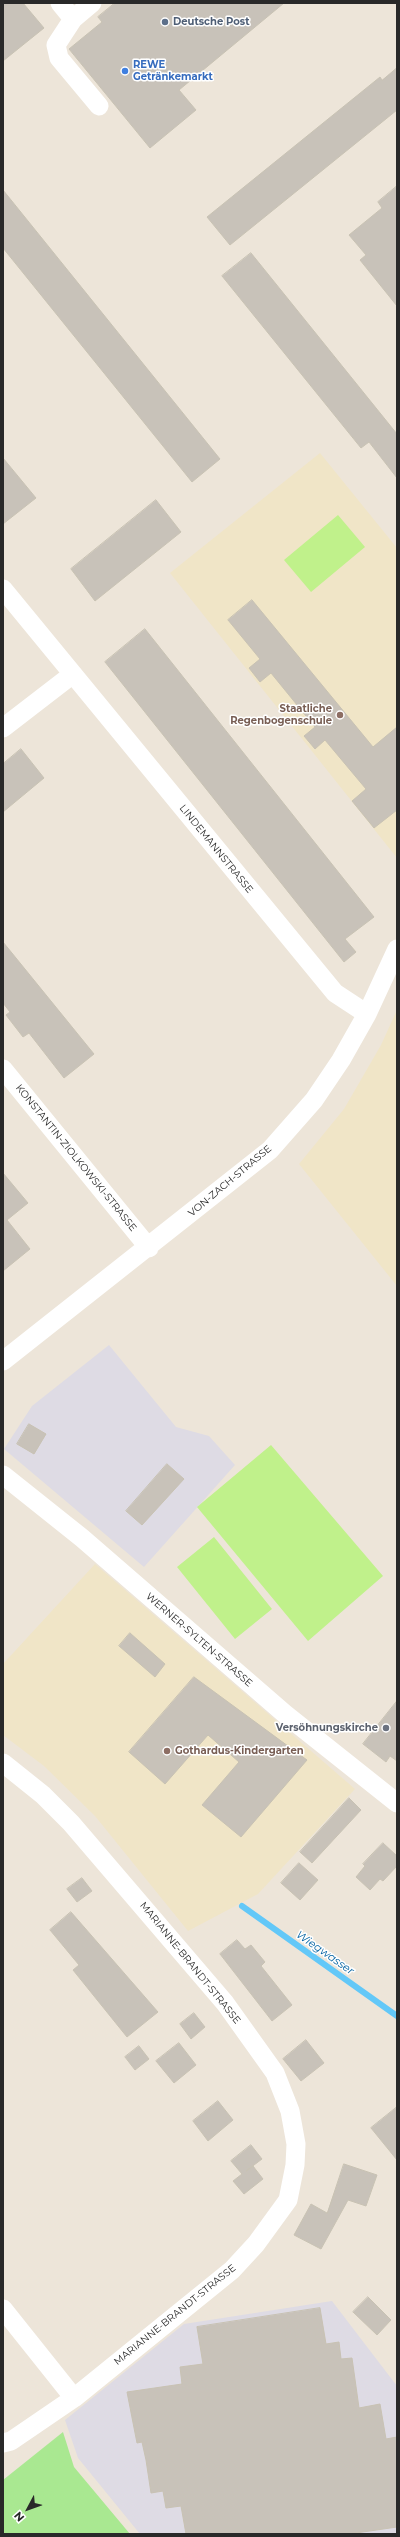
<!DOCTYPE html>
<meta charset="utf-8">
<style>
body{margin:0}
#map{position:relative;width:400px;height:2537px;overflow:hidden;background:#ede5d9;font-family:Montserrat,sans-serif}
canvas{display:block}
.frame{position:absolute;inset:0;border:4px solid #292929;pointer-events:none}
.north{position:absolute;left:8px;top:2489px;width:40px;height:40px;-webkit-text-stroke:3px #fff;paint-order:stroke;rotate:229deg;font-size:11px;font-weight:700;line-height:16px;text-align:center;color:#292929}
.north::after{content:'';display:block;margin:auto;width:14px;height:18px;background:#292929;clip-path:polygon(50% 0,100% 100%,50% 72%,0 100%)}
</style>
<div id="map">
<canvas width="400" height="2537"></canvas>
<div class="frame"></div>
<div class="north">N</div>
</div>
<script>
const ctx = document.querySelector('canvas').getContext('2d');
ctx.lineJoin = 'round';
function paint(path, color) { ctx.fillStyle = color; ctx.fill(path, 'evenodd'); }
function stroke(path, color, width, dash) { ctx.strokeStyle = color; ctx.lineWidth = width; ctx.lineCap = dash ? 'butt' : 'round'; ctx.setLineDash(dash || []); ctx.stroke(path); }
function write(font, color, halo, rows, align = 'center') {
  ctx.font = font + ' Montserrat,sans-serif'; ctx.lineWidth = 3; ctx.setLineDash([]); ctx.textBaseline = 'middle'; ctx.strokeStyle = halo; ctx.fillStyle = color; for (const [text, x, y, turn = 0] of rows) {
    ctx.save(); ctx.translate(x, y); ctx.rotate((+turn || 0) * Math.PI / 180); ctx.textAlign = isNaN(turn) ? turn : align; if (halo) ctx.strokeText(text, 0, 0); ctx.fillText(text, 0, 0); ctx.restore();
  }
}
const industrial = new Path2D(`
 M 109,1345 L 176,1427 L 209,1436 L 235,1465 L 144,1567 L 4,1449 L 32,1406 Z
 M 332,2301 L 397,2386 L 397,2534 L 140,2534 L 78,2458 L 65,2420 L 184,2324 Z`);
const education = new Path2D(`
 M 320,453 L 397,548 L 397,858 L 170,573 Z
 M 397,1010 L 397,1286 L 299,1164 L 344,1109 L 381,1045 Z
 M 95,1564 L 355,1789 L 258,1894 L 188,1931 L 95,1816 L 44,1766 L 3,1735 L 3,1664 Z`);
const green = new Path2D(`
 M 63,2432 L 74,2467 L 130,2534 L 3,2534 L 3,2480 Z`);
const pitch = new Path2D(`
 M 338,515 L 365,547 L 311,592 L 284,560 Z
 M 271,1445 L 383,1576 L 308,1641 L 197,1507 Z
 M 214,1537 L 272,1609 L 235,1639 L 177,1567 Z`);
const stream = new Path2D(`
 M 242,1906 L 397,2016`);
const building = new Path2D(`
 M 3,3 L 23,3 L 44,28 L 3,61 Z
 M 115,3 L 284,3 L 179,90 L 196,110 L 150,148 L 69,49 L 102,22 L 98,17 Z
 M 397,68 L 397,110 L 230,245 L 207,217 L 380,77 L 382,80 Z
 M 397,186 L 397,306 L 360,260 L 366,255 L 349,235 L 382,208 L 378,202 Z
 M 3,190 L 220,459 L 192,482 L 3,248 Z
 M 251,253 L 397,434 L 397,478 L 369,442 L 361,448 L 222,276 Z
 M 3,458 L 36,498 L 3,524 Z
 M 156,500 L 181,532 L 95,601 L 71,569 Z
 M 252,600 L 373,747 L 397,727 L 397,810 L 374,828 L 352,801 L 366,789 L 325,740 L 315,749 L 304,736 L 315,727 L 271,673 L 260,682 L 249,668 L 260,659 L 228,620 Z
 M 145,629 L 374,917 L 345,939 L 356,952 L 344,962 L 105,662 Z
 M 21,749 L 44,778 L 3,812 L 3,764 Z
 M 3,942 L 94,1054 L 64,1078 L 29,1033 L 23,1037 L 6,1015 L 10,1012 L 3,1003 Z
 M 3,1173 L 28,1203 L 7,1220 L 30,1249 L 3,1271 Z
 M 29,1424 L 46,1434 L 34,1454 L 17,1444 Z
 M 167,1464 L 184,1479 L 142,1525 L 126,1511 Z
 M 130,1633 L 165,1664 L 155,1677 L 119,1646 Z
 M 194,1677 L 307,1760 L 241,1837 L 202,1805 L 239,1762 L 208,1735 L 165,1784 L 129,1752 Z
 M 397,1701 L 397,1761 L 390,1756 L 386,1762 L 363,1744 Z
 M 349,1798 L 361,1810 L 312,1863 L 300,1852 Z
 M 383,1843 L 397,1856 L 397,1866 L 383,1881 L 380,1879 L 370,1890 L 356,1877 L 365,1866 L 363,1864 Z
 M 299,1863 L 318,1880 L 300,1900 L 281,1883 Z
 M 82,1878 L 92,1891 L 77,1902 L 67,1889 Z
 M 71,1912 L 158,2012 L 127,2037 L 73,1970 L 79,1965 L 50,1930 Z
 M 237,1940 L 245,1949 L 251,1945 L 265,1962 L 261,1966 L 292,2005 L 272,2021 L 220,1954 Z
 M 194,2013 L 205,2027 L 191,2039 L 180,2024 Z
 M 306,2040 L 324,2063 L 301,2081 L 283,2059 Z
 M 179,2043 L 196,2065 L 174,2083 L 156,2061 Z
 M 139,2046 L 149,2059 L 135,2070 L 125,2057 Z
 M 218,2101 L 233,2120 L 208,2141 L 193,2121 Z
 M 397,2107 L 397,2160 L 371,2128 Z
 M 251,2145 L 262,2159 L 246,2171 L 253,2166 L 263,2179 L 244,2194 L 233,2181 L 242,2174 L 231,2161 Z
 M 344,2164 L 377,2175 L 366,2206 L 348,2200 L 321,2249 L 294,2235 L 311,2204 L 327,2213 Z
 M 368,2297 L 391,2320 L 377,2335 L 353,2312 Z
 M 320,2308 L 326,2344 L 339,2342 L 341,2359 L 352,2358 L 359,2408 L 380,2404 L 386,2439 L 397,2437 L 397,2527 L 349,2534 L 186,2534 L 181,2506 L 166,2508 L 163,2491 L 151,2493 L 146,2460 L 142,2442 L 137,2443 L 127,2392 L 182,2384 L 180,2367 L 203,2364 L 197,2327 Z`);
const street = new Path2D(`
 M 60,3 L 73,19
 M 92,3 L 73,19 L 56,45 L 59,58 L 99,106
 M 3,589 L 335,993 L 367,1014
 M 3,728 L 73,674
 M 3,1069 L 149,1248
 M 3,1361 L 270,1150 L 314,1100 L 341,1060 L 367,1014 L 397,949
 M 3,1475 L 82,1538 L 285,1714 L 397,1803
 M 3,1763 L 43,1795 L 71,1823 L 225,2003 L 275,2073 L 290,2111 L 296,2144 L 295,2165 L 288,2200 L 256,2244 L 232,2270 L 74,2398 L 11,2441 L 3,2443
 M 3,2309 L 74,2398`);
const markers = [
 [165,22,4,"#5c6f8a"],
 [125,71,4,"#3f7fe0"],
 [340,715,4,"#8d6e63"],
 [386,1728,4,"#6b7280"],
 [167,1751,4,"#8d6e63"]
];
const serviceNames = [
 ["Deutsche Post",173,22]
];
const shopNames = [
 ["REWE",133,65],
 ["Getränkemarkt",133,77]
];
const educationNames = [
 ["Staatliche",332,709],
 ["Regenbogenschule",332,721],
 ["Gothardus-Kindergarten",175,1751,"left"]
];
const streetNames = [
 ["LINDEMANNSTRASSE",216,849,51],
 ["KONSTANTIN-ZIOLKOWSKI-STRASSE",76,1158,51],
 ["VON-ZACH-STRASSE",230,1181,-40],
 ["WERNER-SYLTEN-STRASSE",199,1640,41],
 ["MARIANNE-BRANDT-STRASSE",190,1963,51],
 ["MARIANNE-BRANDT-STRASSE",175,2315,-39]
];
const worshipNames = [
 ["Versöhnungskirche",378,1728]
];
const waterNames = [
 ["Wiegwasser",325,1953,35]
];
paint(industrial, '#dedbe4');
paint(education, '#f0e5c7');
paint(green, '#a9e891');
paint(pitch, '#c0f18b');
stroke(stream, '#63c8f8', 6);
paint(building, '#c8c2b9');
stroke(building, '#c8c2b3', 1);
stroke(street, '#fff', 19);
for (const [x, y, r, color] of markers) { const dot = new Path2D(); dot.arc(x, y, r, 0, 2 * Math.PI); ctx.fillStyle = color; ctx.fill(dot); stroke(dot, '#fff', 1.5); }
write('bold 10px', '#4e5e75', '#fff', serviceNames, 'left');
write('bold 10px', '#366cbe', '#fff', shopNames, 'left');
write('bold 10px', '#785e54', '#fff', educationNames, 'right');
write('10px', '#292929', '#fff', streetNames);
write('bold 10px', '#5b616d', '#fff', worshipNames, 'right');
write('italic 11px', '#0363a3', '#fff', waterNames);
</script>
